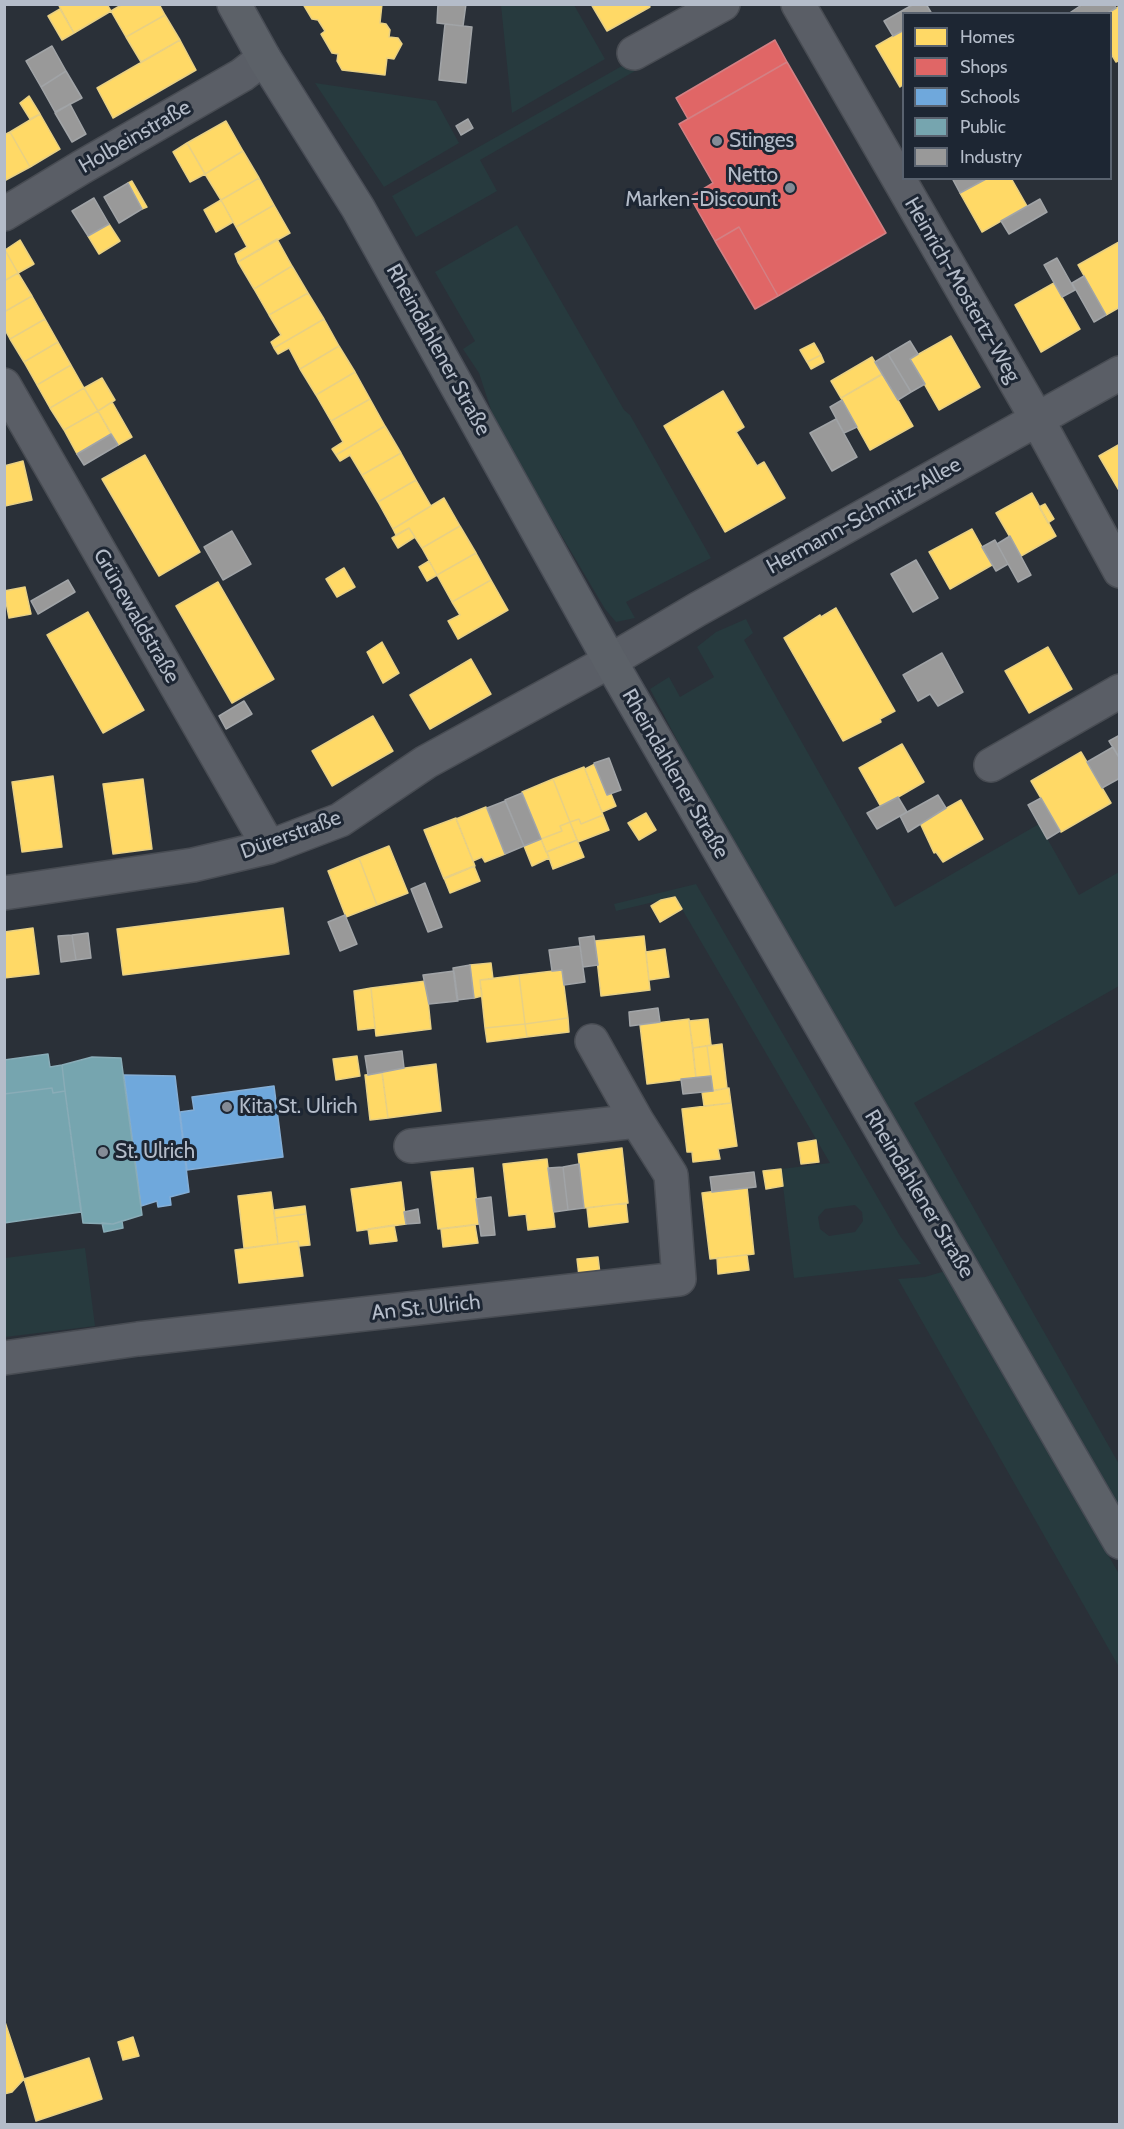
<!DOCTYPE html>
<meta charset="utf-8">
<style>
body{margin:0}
#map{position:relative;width:1124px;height:2129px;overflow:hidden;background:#2a3038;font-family:Cabin,sans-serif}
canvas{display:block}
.frame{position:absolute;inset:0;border:6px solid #b4bcc9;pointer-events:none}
.legend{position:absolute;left:902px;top:12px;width:210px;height:168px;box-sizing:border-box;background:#1d2633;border:2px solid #59626f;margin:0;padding:8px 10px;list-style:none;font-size:18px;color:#b4bcc9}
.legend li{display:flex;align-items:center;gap:12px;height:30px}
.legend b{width:30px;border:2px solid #59626f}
</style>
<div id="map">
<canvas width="1124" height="2129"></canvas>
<div class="frame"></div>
<ul class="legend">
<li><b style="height:16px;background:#ffd966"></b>Homes</li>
<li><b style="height:16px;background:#e06666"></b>Shops</li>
<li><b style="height:16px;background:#6fa8dc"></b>Schools</li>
<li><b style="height:16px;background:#76a5af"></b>Public</li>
<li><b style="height:16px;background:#999"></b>Industry</li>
</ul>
</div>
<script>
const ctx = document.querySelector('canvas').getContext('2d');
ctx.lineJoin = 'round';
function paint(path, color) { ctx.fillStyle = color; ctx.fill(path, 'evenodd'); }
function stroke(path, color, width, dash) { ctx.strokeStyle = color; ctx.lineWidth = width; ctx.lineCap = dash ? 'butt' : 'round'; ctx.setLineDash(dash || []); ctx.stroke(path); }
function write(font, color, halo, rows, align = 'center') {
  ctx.font = font + ' Cabin,sans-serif'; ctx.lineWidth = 6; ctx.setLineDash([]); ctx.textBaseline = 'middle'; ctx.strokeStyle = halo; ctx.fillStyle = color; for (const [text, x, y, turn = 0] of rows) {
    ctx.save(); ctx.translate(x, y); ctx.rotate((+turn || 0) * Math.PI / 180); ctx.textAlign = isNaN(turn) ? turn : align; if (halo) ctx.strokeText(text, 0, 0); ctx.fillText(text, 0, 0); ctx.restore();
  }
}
const green = new Path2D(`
 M 501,5 L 574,5 L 605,59 L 512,113 Z
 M 629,62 L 635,71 L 480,160 L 497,191 L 416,237 L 392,196 Z
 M 315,83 L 436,101 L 459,143 L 384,187 Z
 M 517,225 L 624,410 L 630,415 L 711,558 L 626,602 L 635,618 L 616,622 L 605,609 L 496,425 L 479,373 L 463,349 L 475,341 L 435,272 Z
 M 746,619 L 753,633 L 744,640 L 895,907 L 1039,824 L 1079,895 L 1119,872 L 1119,986 L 914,1103 L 1119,1464 L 1119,1508 L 771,910 L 693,770 L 650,689 L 669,677 L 680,697 L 714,677 L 697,647 L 716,632 Z
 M 696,884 L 900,1236 L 921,1264 L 794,1278 L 781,1169 L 830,1163 L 675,897 L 616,911 L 614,904 ZM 855,1205 L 862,1212 L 863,1221 L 855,1232 L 829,1236 L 820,1229 L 818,1217 L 825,1209 Z
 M 85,1248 L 95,1326 L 5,1337 L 5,1258 Z
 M 945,1271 L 1119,1574 L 1119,1667 L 898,1279 L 925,1277 Z`);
const homes = new Path2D(`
 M 58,4 L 107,4 L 111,11 L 74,33 Z
 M 123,4 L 159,4 L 165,15 L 126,37 L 111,11 Z
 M 303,4 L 382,4 L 380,23 L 386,24 L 390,30 L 389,37 L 398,38 L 402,44 L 394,59 L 387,58 L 385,75 L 342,70 L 337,61 L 338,54 L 332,53 L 321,34 L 325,31 L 318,20 L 312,19 Z
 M 591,4 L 648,4 L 650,7 L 607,31 Z
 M 1120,6 L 1120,60 L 1116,62 L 1110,52 L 1110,14 L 1106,14 Z
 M 60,9 L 74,33 L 62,40 L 48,16 Z
 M 165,15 L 180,40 L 141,62 L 126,37 Z
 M 904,30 L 904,84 L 900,87 L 876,46 Z
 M 180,40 L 196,70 L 113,118 L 97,88 Z
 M 29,96 L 40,114 L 30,119 L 20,103 Z
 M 40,114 L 60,149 L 30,167 L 10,132 Z
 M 226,121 L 243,151 L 205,174 L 187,143 Z
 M 10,132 L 30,167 L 4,181 L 4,135 Z
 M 187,143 L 205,174 L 190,182 L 173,152 Z
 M 243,151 L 259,178 L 221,200 L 205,174 Z
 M 259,178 L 274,205 L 236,227 L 221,200 Z
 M 1011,178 L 1027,206 L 982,232 L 960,193 L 986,178 Z
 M 132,181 L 147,207 L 142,209 L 128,183 Z
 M 221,200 L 233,222 L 216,232 L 204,210 Z
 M 274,205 L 290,233 L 238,262 L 235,254 L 247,247 L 236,227 Z
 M 109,224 L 120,241 L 99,254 L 88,236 Z
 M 277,239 L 292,266 L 254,289 L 238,262 Z
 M 20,240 L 34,264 L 18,273 L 5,250 Z
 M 1119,242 L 1120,307 L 1106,315 L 1078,265 Z
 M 5,250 L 18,273 L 4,281 L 4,250 Z
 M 292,266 L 308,293 L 269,315 L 254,289 Z
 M 18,273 L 32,296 L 4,312 L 4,281 Z
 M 1054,283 L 1080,329 L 1041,352 L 1015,305 Z
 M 308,293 L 324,319 L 274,348 L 271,342 L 281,335 L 269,315 Z
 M 32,296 L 45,319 L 10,339 L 4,328 L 4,312 Z
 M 45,319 L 58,342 L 24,362 L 10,339 Z
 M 324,319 L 339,346 L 300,369 L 289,348 L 278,354 L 274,348 Z
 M 951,336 L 980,387 L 939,410 L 910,359 Z
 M 58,342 L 71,365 L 37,385 L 24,362 Z
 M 814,343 L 821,355 L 807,362 L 800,350 Z
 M 339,346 L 355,372 L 316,395 L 300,369 Z
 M 821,355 L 824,362 L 811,369 L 807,362 Z
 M 872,357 L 882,374 L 841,398 L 831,381 Z
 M 71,365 L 84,388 L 50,408 L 37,385 Z
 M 355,372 L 370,399 L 331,421 L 316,395 Z
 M 883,374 L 913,426 L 870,450 L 841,398 Z
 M 102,378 L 115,400 L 98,411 L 84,388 Z
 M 84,388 L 98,411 L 64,430 L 50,408 Z
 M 723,391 L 744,427 L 736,432 L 757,466 L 764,462 L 785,498 L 725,532 L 664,426 Z
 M 370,399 L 385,426 L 336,455 L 332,449 L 343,442 L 331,421 Z
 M 112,402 L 132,437 L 118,445 L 98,411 Z
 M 98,411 L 111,434 L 77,454 L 64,430 Z
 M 385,426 L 401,453 L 362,475 L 350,455 L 340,461 L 336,455 Z
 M 1120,444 L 1120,492 L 1099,456 Z
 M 401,453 L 416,480 L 378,502 L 362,475 Z
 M 145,455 L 200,552 L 159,576 L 102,479 Z
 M 23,461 L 32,500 L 5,506 L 4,466 Z
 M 416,480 L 431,506 L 393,529 L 378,502 Z
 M 1032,493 L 1056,536 L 1021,556 L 996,513 Z
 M 444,498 L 460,526 L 422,548 L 409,528 L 396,535 L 393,529 Z
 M 1045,504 L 1054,519 L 1048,523 L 1039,507 Z
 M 460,526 L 476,553 L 437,575 L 422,548 Z
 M 409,528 L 415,537 L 398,548 L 392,538 Z
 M 972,529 L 992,565 L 950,589 L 929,552 Z
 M 476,553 L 491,580 L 452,602 L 437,575 Z
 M 429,561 L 437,575 L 427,581 L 419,567 Z
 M 344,568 L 355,587 L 337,597 L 326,579 Z
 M 491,580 L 508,610 L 458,639 L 448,621 L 460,615 L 452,602 Z
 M 218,582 L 274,679 L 232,703 L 176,606 Z
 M 25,587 L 31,614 L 9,618 L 4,591 Z
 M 836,608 L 895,711 L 880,719 L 881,722 L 843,741 L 784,638 L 820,615 L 821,617 Z
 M 88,612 L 144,710 L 103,733 L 47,635 Z
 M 382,642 L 399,673 L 383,683 L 367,652 Z
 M 1048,647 L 1072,689 L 1029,713 L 1005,671 Z
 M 471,659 L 491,694 L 430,729 L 410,695 Z
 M 373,716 L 393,751 L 332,786 L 312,751 Z
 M 902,744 L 924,782 L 881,807 L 859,768 Z
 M 1081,752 L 1111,803 L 1061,832 L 1031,781 Z
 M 595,764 L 607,795 L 611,794 L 616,806 L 602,812 L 585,769 Z
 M 584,767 L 603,815 L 581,824 L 579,819 L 570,822 L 553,779 Z
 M 53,776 L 62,847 L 22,852 L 12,782 Z
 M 143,779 L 152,849 L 113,854 L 103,784 Z
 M 553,779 L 570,822 L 560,826 L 562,831 L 541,839 L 522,792 Z
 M 961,800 L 983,839 L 943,862 L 936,852 L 934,853 L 920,823 Z
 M 486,807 L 505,854 L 485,862 L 482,857 L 473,861 L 456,819 Z
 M 646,813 L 656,830 L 639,840 L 628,823 Z
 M 603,815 L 609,830 L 578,842 L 570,822 L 579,819 L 581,824 Z
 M 456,818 L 475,866 L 444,879 L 424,830 Z
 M 570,822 L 577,840 L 546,852 L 541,839 L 562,831 L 560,826 Z
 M 541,839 L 549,858 L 532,866 L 524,846 Z
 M 577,840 L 584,857 L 553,869 L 547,852 Z
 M 389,846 L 408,893 L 377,905 L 359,858 Z
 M 359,858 L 377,905 L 346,917 L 328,871 Z
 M 474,866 L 480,881 L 450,893 L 444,878 Z
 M 675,897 L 682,909 L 660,922 L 651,906 L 661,900 Z
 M 283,908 L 289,954 L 123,975 L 117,929 Z
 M 33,928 L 39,974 L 4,978 L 4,932 Z
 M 644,936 L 650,990 L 601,996 L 595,941 Z
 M 665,949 L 669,977 L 649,980 L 646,952 Z
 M 491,963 L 493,979 L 480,980 L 482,996 L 474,998 L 470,965 Z
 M 562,970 L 568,1018 L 525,1024 L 519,975 Z
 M 519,975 L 525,1024 L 485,1028 L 480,980 Z
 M 426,981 L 431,1029 L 376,1036 L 371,988 Z
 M 371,988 L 375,1028 L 358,1030 L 354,991 Z
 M 568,1018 L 569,1032 L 527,1037 L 525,1024 Z
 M 689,1019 L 696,1078 L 647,1084 L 640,1025 Z
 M 708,1019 L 711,1045 L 693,1048 L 689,1021 Z
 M 525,1024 L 527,1037 L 487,1042 L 485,1028 Z
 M 722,1044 L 727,1088 L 713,1091 L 707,1046 Z
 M 707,1046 L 711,1076 L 696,1078 L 693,1048 Z
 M 357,1056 L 360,1076 L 336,1080 L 333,1059 Z
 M 436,1064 L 441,1111 L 388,1118 L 382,1071 Z
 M 382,1073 L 388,1118 L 370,1120 L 365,1075 Z
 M 729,1088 L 731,1103 L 704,1106 L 702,1092 Z
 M 731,1103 L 737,1146 L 718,1149 L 720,1159 L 693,1162 L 692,1152 L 687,1152 L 682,1109 Z
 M 816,1140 L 819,1162 L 801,1164 L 798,1143 Z
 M 622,1148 L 628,1203 L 584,1208 L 578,1154 Z
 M 547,1159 L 555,1227 L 528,1230 L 526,1214 L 509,1216 L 503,1164 Z
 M 473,1168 L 479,1224 L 438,1229 L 431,1172 Z
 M 781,1169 L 783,1186 L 766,1189 L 763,1171 Z
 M 401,1182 L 406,1224 L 357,1231 L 351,1189 Z
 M 747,1187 L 754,1254 L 710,1259 L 702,1193 Z
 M 271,1192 L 278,1244 L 244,1248 L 238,1196 Z
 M 626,1203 L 628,1222 L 589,1227 L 587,1208 Z
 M 305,1206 L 306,1214 L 275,1218 L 274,1210 Z
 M 306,1214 L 310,1245 L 299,1246 L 298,1241 L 278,1244 L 275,1218 Z
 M 394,1225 L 397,1241 L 370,1244 L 368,1229 Z
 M 475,1225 L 478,1243 L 443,1247 L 441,1229 Z
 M 298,1241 L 303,1276 L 239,1283 L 235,1250 Z
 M 747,1255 L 749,1270 L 718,1274 L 717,1258 Z
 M 598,1257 L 600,1274 L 579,1276 L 577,1259 Z
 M 4,2019 L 24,2079 L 12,2092 L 4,2094 Z
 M 133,2037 L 139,2056 L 123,2060 L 118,2042 Z
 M 89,2058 L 102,2099 L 36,2121 L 24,2079 Z`);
const shops = new Path2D(`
 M 775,40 L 787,62 L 688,119 L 676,98 Z
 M 787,62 L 886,233 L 778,296 L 739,227 L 715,241 L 690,197 L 713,183 L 679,124 Z
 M 739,227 L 778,296 L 755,309 L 715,241 Z`);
const schools = new Path2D(`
 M 124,1075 L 175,1076 L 189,1192 L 170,1197 L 171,1205 L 158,1207 L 157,1201 L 141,1206 Z
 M 274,1086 L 283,1157 L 187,1170 L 180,1112 L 194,1110 L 192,1097 Z`);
const public = new Path2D(`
 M 48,1054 L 50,1067 L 62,1065 L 65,1091 L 53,1093 L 52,1088 L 4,1094 L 4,1060 Z
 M 92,1057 L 121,1058 L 142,1215 L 113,1224 L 83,1223 L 65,1091 L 62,1065 Z
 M 52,1088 L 53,1093 L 65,1091 L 81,1212 L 4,1223 L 4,1094 Z
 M 122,1221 L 123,1228 L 104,1232 L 102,1223 L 113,1224 Z`);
const industry = new Path2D(`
 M 438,4 L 466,4 L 463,26 L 437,23 Z
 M 914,4 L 926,4 L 932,14 L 904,14 L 904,30 L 893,36 L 884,21 Z
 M 1083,4 L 1114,4 L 1116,8 L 1106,14 L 1068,14 Z
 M 445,24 L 472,27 L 466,83 L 439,80 Z
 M 52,46 L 66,71 L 41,87 L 26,61 Z
 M 66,71 L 82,98 L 55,112 L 41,87 Z
 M 70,104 L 86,134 L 72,142 L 55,113 Z
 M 468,119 L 473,128 L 461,135 L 456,126 Z
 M 952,178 L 986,178 L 986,179 L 960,193 Z
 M 128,183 L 142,209 L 119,223 L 104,197 Z
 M 94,198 L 109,224 L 88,236 L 72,211 Z
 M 1040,199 L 1047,212 L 1009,234 L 1001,221 Z
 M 1057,258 L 1075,290 L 1062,297 L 1044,265 Z
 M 1084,276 L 1106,315 L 1094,322 L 1072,283 Z
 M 910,341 L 918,354 L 910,359 L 925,384 L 911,392 L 888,354 Z
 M 888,354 L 911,392 L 898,400 L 875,362 Z
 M 842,400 L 857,427 L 844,433 L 830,407 Z
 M 836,419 L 857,457 L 832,471 L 810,433 Z
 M 111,434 L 118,445 L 84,465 L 77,454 Z
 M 232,531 L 251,564 L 223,580 L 204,547 Z
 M 1010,536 L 1031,575 L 1018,582 L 997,544 Z
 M 995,540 L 1008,564 L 996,571 L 982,547 Z
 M 916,560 L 938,598 L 913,612 L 891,574 Z
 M 68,580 L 75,592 L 38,614 L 31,601 Z
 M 942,653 L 963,692 L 938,706 L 930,694 L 918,701 L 903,675 Z
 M 244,701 L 252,714 L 226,729 L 219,716 Z
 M 1120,735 L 1120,759 L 1109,741 Z
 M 1113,747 L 1120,759 L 1120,778 L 1102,788 L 1087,762 Z
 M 609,758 L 621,790 L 607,795 L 594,763 Z
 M 522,793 L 541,839 L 524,846 L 505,800 Z
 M 938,795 L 946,808 L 908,832 L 900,816 Z
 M 898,797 L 907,812 L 877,829 L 867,813 Z
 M 1041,798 L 1060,831 L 1047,839 L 1028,805 Z
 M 505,801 L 524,846 L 505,854 L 487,808 Z
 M 425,883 L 442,927 L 428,932 L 411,889 Z
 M 345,915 L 357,944 L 340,951 L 328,922 Z
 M 88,933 L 91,958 L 76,960 L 72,935 Z
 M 72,935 L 76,960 L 61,962 L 58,936 Z
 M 594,936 L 598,965 L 583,967 L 579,938 Z
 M 580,946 L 585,982 L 564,985 L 562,970 L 552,971 L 549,950 Z
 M 470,965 L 474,998 L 457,1000 L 453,968 Z
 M 454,971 L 458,1001 L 429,1004 L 423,975 Z
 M 658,1008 L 660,1022 L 630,1026 L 629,1012 Z
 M 402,1051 L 404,1068 L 368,1075 L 365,1056 Z
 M 711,1076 L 713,1091 L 683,1094 L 681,1079 Z
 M 579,1164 L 584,1208 L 568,1210 L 563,1167 Z
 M 563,1167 L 568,1210 L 554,1212 L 548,1168 Z
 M 754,1172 L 756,1187 L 712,1192 L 710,1177 Z
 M 491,1197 L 495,1235 L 481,1236 L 476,1199 Z
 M 418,1209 L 420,1223 L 406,1224 L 404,1212 Z`);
const minor = new Path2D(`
 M 798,4 L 1037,419 L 1120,571
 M 634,53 L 723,4
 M 4,214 L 82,167 L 242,75 L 264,58
 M 4,385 L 269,847
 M 991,765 L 1120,691
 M 4,893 L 193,865 L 269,847 L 340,820 L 426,762 L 610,661 L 698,609 L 1120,373
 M 411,1146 L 637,1121
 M 4,1358 L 138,1339 L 679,1279 L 671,1175 L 637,1121 L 592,1041`);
const major = new Path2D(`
 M 234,4 L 264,58 L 358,208 L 610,661 L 1120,1542`);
const markers = [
 [717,141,6,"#848b96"],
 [790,188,6,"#848b96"],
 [227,1107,6,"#848b96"],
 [103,1152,6,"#848b96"]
];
const streetNames = [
 ["Holbeinstraße",135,137,-30],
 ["Heinrich-Mostertz-Weg",962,290,60],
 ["Rheindahlener Straße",438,350,61],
 ["Hermann-Schmitz-Allee",864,516,-29],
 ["Grünewaldstraße",136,616,60],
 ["Rheindahlener Straße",675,774,60],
 ["Dürerstraße",291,835,-20],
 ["Rheindahlener Straße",919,1194,59],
 ["An St. Ulrich",426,1308,-6]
];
const poiNames = [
 ["Stinges",729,141],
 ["Netto",778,176,"right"],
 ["Marken-Discount",778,200,"right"],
 ["Kita St. Ulrich",239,1107],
 ["St. Ulrich",115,1152]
];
paint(green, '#273a3e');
paint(homes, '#ffd966');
stroke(homes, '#e8d084', 1.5);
paint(shops, '#e06666');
stroke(shops, '#d38084', 1.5);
paint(schools, '#6fa8dc');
stroke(schools, '#84aed6', 1.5);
paint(public, '#76a5af');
stroke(public, '#89acb7', 1.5);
paint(industry, '#999');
stroke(industry, '#a1a4a7', 1.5);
stroke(minor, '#484c53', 36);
stroke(major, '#484c55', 36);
stroke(minor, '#5a5e66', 33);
stroke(major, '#5c6168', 33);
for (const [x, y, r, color] of markers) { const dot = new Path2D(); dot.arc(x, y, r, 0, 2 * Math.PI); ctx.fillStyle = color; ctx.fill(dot); stroke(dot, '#1d2633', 2); }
write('21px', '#b4bcc9', '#1d2633', streetNames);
write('21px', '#b4bcc9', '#1d2633', poiNames, 'left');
</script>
